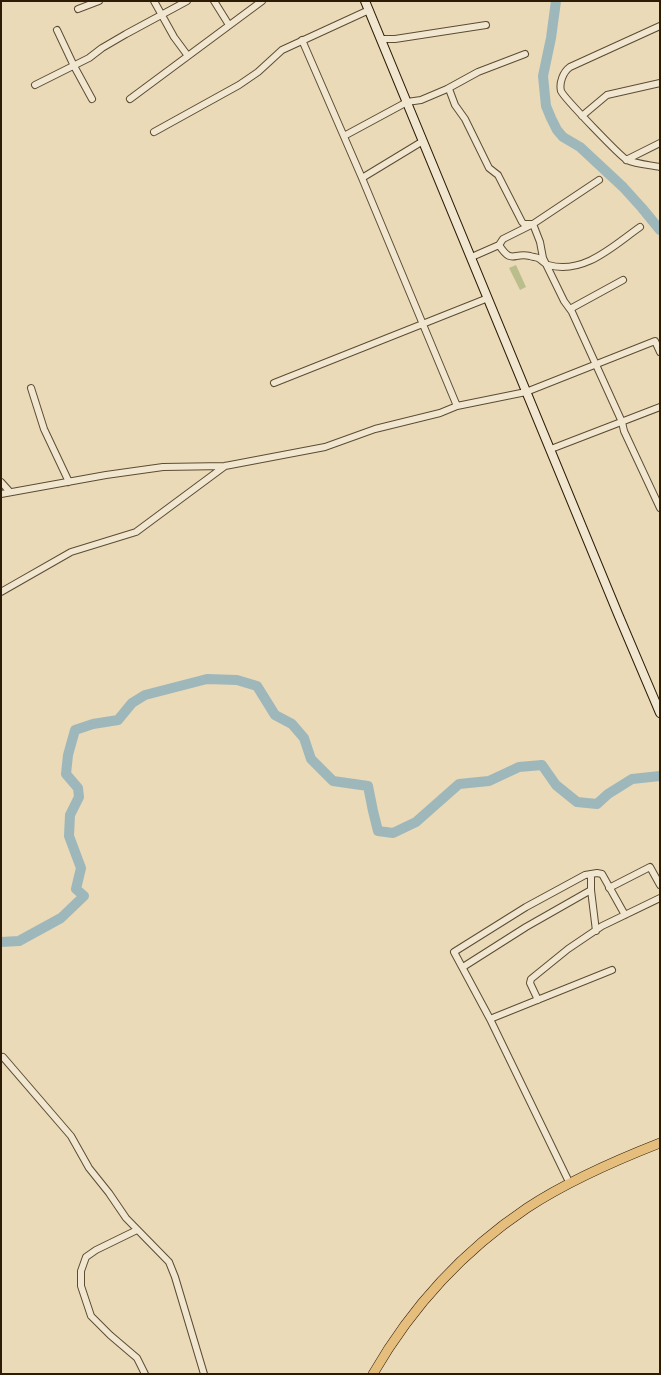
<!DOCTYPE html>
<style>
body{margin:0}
#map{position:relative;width:661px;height:1375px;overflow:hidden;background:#eadab8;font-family:Alegreya,serif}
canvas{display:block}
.frame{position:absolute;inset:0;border:2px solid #2d1c05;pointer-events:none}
</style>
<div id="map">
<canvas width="661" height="1375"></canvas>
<div class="frame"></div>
</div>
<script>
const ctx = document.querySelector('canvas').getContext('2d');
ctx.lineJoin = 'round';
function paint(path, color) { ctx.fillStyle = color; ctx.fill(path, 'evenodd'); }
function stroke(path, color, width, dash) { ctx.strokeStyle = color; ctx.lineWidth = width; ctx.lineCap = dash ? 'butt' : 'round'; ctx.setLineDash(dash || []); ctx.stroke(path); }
const green = new Path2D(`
 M 516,265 L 526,287 L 520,290 L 509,268 Z`);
const river = new Path2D(`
 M 556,1 L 551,38 L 543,76 L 546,106 L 551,118 L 557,130 L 563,137 L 580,147 L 623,187 L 642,208 L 660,230
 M 1,942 L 19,941 L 61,918 L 84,896 L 76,889 L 81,868 L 69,836 L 70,815 L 79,797 L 78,788 L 66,774 L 68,755 L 75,730 L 93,724 L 118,720 L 132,703 L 145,695 L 207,679 L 237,680 L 257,686 L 275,715 L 292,724 L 304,738 L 311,759 L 333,781 L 368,786 L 373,811 L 378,831 L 393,833 L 416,822 L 459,784 L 489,781 L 519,767 L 542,765 L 556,785 L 577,802 L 597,804 L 608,794 L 632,779 L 660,776`);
const street = new Path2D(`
 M 154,1 L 174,37 L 188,56
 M 214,1 L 229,25
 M 78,9 L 99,1
 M 660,26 L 570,67 C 563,72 559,83 561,91 C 564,98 621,157 627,160 C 636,164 650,165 660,167
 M 57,30 L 74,66 L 92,99
 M 381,39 L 395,39 L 486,25
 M 302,40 L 362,178 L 457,406
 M 35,85 L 89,58 L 102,48 L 126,34 L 187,1
 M 449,89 L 455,105 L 465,119 L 489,168 L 498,175 L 522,222 L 524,224 L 533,224 L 540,242 L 543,258 L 564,301 L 572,312 L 622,422 L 624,431 L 660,508
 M 130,99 L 262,1
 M 582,116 L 607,95 L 660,83
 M 154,132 L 239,85 L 258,72 L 282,50 L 369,10
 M 344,136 L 407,102 L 421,100 L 447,89 L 478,72 L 525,54
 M 626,160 L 660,143
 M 362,178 L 423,141
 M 499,245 C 512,265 513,252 530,256 C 532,257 536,257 538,258 C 542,260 544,264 548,265 C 584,275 613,246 640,227
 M 474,256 L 499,245 L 503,239 L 533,224 L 599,180
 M 570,309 L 623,280
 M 274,383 L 488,298
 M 31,388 L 44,429 L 69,482
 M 551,449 L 660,407
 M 1,482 L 10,492
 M 1,494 L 106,475 L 163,467 L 225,466 L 325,447 L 375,429 L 440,413 L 457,406 L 526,392 L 655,341 L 660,352
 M 1,592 L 71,552 L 136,532 L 225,466
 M 591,874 L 591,890 L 596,931
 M 609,888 L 650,867 L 660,885
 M 463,967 L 526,927 L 591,890
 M 538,1000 L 530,983 L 531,979 L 568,949 L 602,926 L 660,898
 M 490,1019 L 612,970
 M 3,1057 L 71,1136 L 89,1168 L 109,1193 L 126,1218 L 169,1262 L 175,1277 L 204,1374
 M 570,1184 L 490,1019 L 454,952 L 526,907 L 585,875 L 597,873 L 602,874 L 625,915
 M 137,1230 L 96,1250 L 86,1257 L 81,1271 L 81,1286 L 91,1316 L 110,1335 L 137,1358 L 145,1374`);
const secondary = new Path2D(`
 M 365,1 L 618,614 L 660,713`);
const primary = new Path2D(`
 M 373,1374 C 411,1308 463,1251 527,1208 C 568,1181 614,1161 660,1143`);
paint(green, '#babe8d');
stroke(river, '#9eb7bb', 10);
stroke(street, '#5c4c32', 8);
stroke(secondary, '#2d1c05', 10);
stroke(primary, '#2d1c05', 10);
stroke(street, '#f1e7d1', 6);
stroke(secondary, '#f1e7d1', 8);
stroke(primary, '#e5bd7c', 9);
</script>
